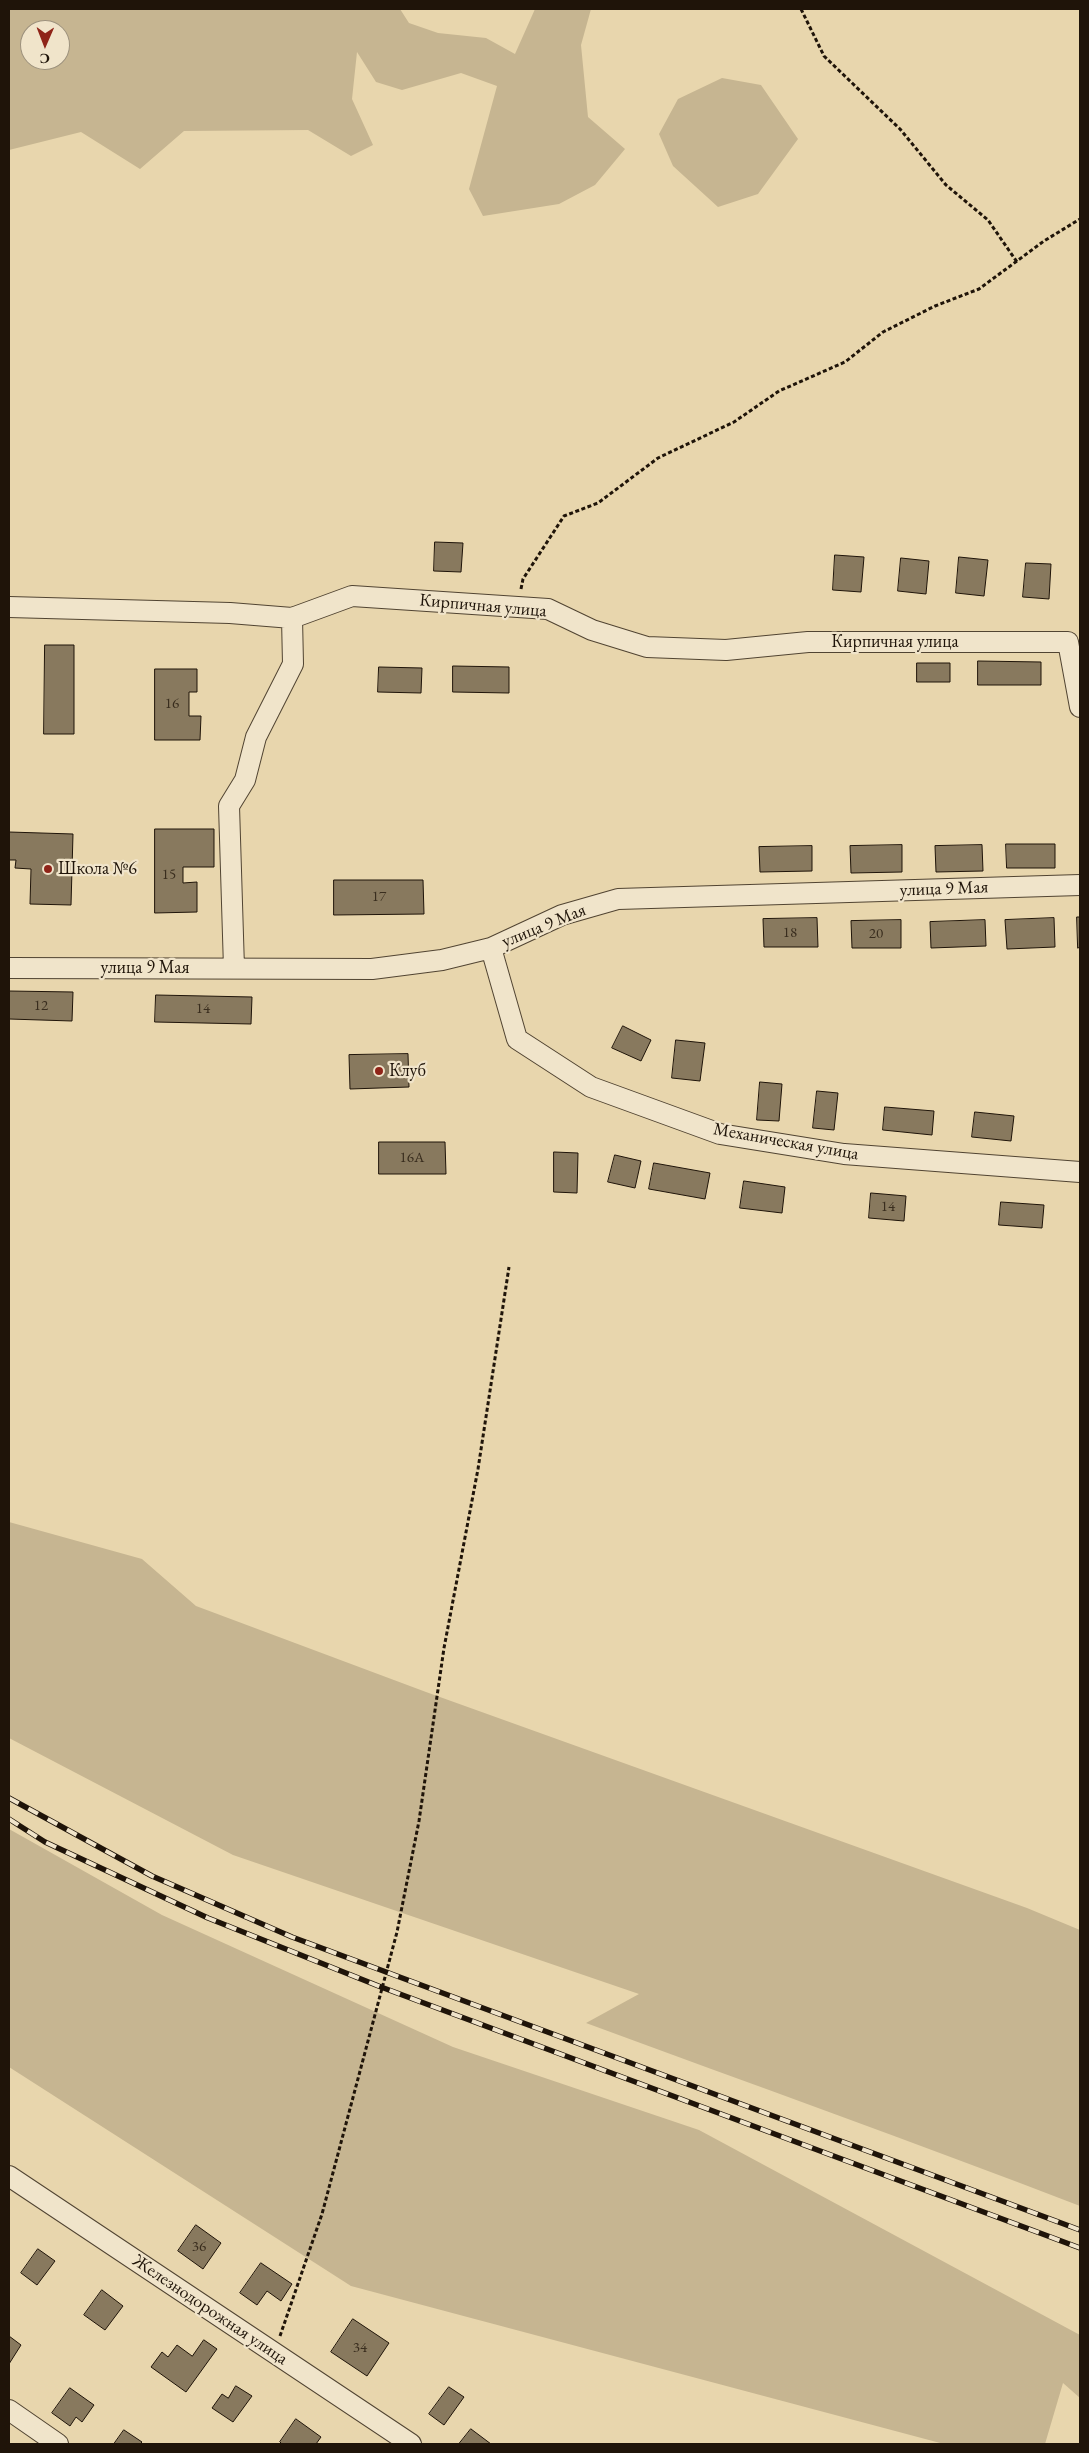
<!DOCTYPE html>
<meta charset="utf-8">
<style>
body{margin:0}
#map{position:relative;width:1089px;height:2453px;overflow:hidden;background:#e8d6ad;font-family:"EB Garamond",serif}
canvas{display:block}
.frame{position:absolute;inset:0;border:10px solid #1f1409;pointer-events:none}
.north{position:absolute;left:20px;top:20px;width:50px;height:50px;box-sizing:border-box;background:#f0e4ca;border:1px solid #9c917d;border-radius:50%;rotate:181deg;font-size:14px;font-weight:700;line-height:20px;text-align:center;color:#1f1409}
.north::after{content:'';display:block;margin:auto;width:18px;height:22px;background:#8f2418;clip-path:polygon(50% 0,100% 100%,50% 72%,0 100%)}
</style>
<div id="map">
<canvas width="1089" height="2453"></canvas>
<div class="frame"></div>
<div class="north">С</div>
</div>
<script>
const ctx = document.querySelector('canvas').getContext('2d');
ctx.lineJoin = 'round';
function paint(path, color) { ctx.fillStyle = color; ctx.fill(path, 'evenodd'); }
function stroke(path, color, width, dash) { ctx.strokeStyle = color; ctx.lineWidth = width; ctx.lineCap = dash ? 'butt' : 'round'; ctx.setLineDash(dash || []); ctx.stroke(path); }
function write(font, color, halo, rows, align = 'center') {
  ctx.font = font + ' "EB Garamond",serif'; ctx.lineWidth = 4.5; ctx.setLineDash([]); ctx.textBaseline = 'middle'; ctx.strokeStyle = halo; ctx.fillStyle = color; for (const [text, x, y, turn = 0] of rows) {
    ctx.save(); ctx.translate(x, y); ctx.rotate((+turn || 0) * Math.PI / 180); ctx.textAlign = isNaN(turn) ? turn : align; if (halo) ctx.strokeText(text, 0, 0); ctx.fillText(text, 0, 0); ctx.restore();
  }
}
const green = new Path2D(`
 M 9,9 L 400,9 L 409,23 L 438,33 L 486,38 L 515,54 L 535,9 L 591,9 L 581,45 L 588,117 L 625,149 L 595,185 L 559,204 L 483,216 L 469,189 L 497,86 L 461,73 L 402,90 L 376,82 L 357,52 L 352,99 L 373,145 L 351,156 L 308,130 L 184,131 L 140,169 L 81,132 L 9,150 ZM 30,30 L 60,30 L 60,60 L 30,60 Z
 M 722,78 L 761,85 L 798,139 L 758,194 L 718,207 L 673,166 L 659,134 L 678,99 Z
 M 9,1522 L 142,1559 L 196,1606 L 426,1692 L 1027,1908 L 1080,1930 L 1080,2206 C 917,2143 751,2084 586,2023 L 639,1994 L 233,1855 L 9,1738 Z
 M 9,1829 L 162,1915 L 453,2047 L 699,2130 L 1080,2335 L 1080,2398 L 1063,2383 L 1045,2444 L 944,2444 L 351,2286 L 9,2067 Z`);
const building = new Path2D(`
 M 435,542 L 463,543 L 461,572 L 434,571 Z
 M 835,555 L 864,557 L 861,592 L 833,590 Z
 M 959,557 L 988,560 L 984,596 L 956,593 Z
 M 901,558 L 929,561 L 926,594 L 898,591 Z
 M 1026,563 L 1051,564 L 1049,599 L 1023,597 Z
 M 45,645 L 74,645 L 74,734 L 44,734 Z
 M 978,661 L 1041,662 L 1041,685 L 978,685 Z
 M 917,663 L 950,663 L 950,682 L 917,682 Z
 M 453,666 L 509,667 L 509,693 L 453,692 Z
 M 379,667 L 422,668 L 421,693 L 378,692 Z
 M 155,669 L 197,669 L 197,692 L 189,692 L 189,716 L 201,716 L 200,740 L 155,740 Z
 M 155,829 L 214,829 L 214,867 L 183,867 L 183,883 L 197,882 L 197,912 L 155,913 Z
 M 9,832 L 73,834 L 71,905 L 30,904 L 31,869 L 15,868 L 16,860 L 9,860 Z
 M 1006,844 L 1055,844 L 1055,868 L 1007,868 Z
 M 902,845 L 902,872 L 851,873 L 850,846 Z
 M 982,845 L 983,871 L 936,872 L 935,846 Z
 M 812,846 L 812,871 L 760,872 L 759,847 Z
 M 334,880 L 423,880 L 424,914 L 334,915 Z
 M 1077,917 L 1080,917 L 1080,947 L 1078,948 Z
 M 817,918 L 818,947 L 764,947 L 763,919 Z
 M 1054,918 L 1055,947 L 1007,949 L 1005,920 Z
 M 901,920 L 901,948 L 852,948 L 851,921 Z
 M 985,920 L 986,946 L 931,948 L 930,922 Z
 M 9,991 L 73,992 L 72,1021 L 9,1019 Z
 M 156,995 L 252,997 L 251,1024 L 155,1022 Z
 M 623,1026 L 651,1040 L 641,1061 L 612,1048 Z
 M 676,1040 L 705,1043 L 700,1081 L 672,1078 Z
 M 408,1054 L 409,1087 L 350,1089 L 349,1055 Z
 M 760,1082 L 782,1084 L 779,1121 L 757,1120 Z
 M 817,1091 L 838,1093 L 834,1130 L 813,1128 Z
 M 885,1107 L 934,1111 L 932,1135 L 883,1130 Z
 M 975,1112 L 1014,1116 L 1011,1141 L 972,1137 Z
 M 379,1142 L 445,1142 L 446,1174 L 379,1174 Z
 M 554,1152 L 578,1153 L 577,1193 L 554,1192 Z
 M 615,1155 L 641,1161 L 635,1188 L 608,1182 Z
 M 654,1163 L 710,1173 L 705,1199 L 649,1189 Z
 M 744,1181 L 785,1187 L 782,1213 L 740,1208 Z
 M 871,1193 L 906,1196 L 904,1221 L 869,1218 Z
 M 1001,1202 L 1044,1205 L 1042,1228 L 999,1225 Z
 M 196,2225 L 221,2243 L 203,2269 L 178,2251 Z
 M 38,2249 L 55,2261 L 37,2285 L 21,2273 Z
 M 261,2263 L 292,2284 L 281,2301 L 267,2291 L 257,2305 L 240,2293 Z
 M 102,2290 L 123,2306 L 105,2330 L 84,2315 Z
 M 353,2319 L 389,2343 L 367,2376 L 331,2352 Z
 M 9,2336 L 21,2345 L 9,2364 Z
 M 204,2340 L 217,2349 L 186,2392 L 151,2367 L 162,2352 L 168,2357 L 177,2345 L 192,2356 Z
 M 236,2386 L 252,2396 L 233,2422 L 212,2408 L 222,2394 L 228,2398 Z
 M 449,2387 L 464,2397 L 444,2425 L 429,2414 Z
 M 70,2388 L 94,2405 L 82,2422 L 76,2417 L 70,2426 L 52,2413 Z
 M 296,2419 L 321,2437 L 316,2444 L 282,2444 L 280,2442 Z
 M 471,2429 L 491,2444 L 459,2444 Z
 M 124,2430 L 142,2442 L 140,2444 L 114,2444 Z`);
const path = new Path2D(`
 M 801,9 L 824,56 L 900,129 L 946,185 L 988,220 L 1017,262
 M 521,589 L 523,579 L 564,516 L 598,503 L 658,458 L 734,422 L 779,391 L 845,362 L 883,332 L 935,306 L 979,289 L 1044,241 L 1080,219
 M 280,2336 L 322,2214 L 397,1932 L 419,1821 L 444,1648 L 478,1469 L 509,1267`);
const minor = new Path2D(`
 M 9,607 L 230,613 L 292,618 L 352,596 L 548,609 L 592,630 L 647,647 L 726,650 L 808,642 L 1068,642 L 1080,707
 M 491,948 L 517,1039 L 591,1087 L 720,1134 L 844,1154 L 1080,1172
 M 9,968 L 372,969 L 442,960 L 491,948 L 562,915 L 618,899 L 1080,885
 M 234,968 L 229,806 L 245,780 L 256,737 L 293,664 L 292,618
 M 9,2176 L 411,2444
 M 9,2410 L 58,2444`);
const rail = new Path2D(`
 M 9,1798 L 152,1876 L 292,1937 L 1080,2230
 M 9,1819 L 45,1842 L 208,1918 L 381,1987 L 1080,2248`);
const markers = [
 [48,869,5,"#8f2418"],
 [379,1071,5,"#8f2418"]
];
const numberNames = [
 ["16",172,704],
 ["15",169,875],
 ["17",379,897],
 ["18",790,933],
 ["20",876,934],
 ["12",41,1006],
 ["14",203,1009],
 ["16А",412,1158],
 ["14",888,1207],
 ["36",199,2247],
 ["34",360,2348]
];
const streetNames = [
 ["Кирпичная улица",483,606,5],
 ["Кирпичная улица",895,642],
 ["улица 9 Мая",944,889,-2],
 ["улица 9 Мая",544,926,-22],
 ["улица 9 Мая",145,968],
 ["Механическая улица",786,1142,10],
 ["Железнодорожная улица",210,2310,34]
];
const poiNames = [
 ["Школа №6",58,869],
 ["Клуб",389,1071]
];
paint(green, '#c6b591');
paint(building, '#88795e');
stroke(building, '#1f1409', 1);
stroke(minor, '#514432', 22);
stroke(path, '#1f1409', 3, [4, 2.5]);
stroke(minor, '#f0e4ca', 20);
stroke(rail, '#1f1409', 5.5);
stroke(rail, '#f0e4ca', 4, [11]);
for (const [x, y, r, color] of markers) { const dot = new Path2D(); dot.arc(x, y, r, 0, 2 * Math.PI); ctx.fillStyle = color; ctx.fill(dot); stroke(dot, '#f0e4ca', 2); }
write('15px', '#392d1e', null, numberNames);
write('18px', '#1f1409', '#f0e4ca', streetNames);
write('18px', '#1f1409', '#f0e4ca', poiNames, 'left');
</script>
